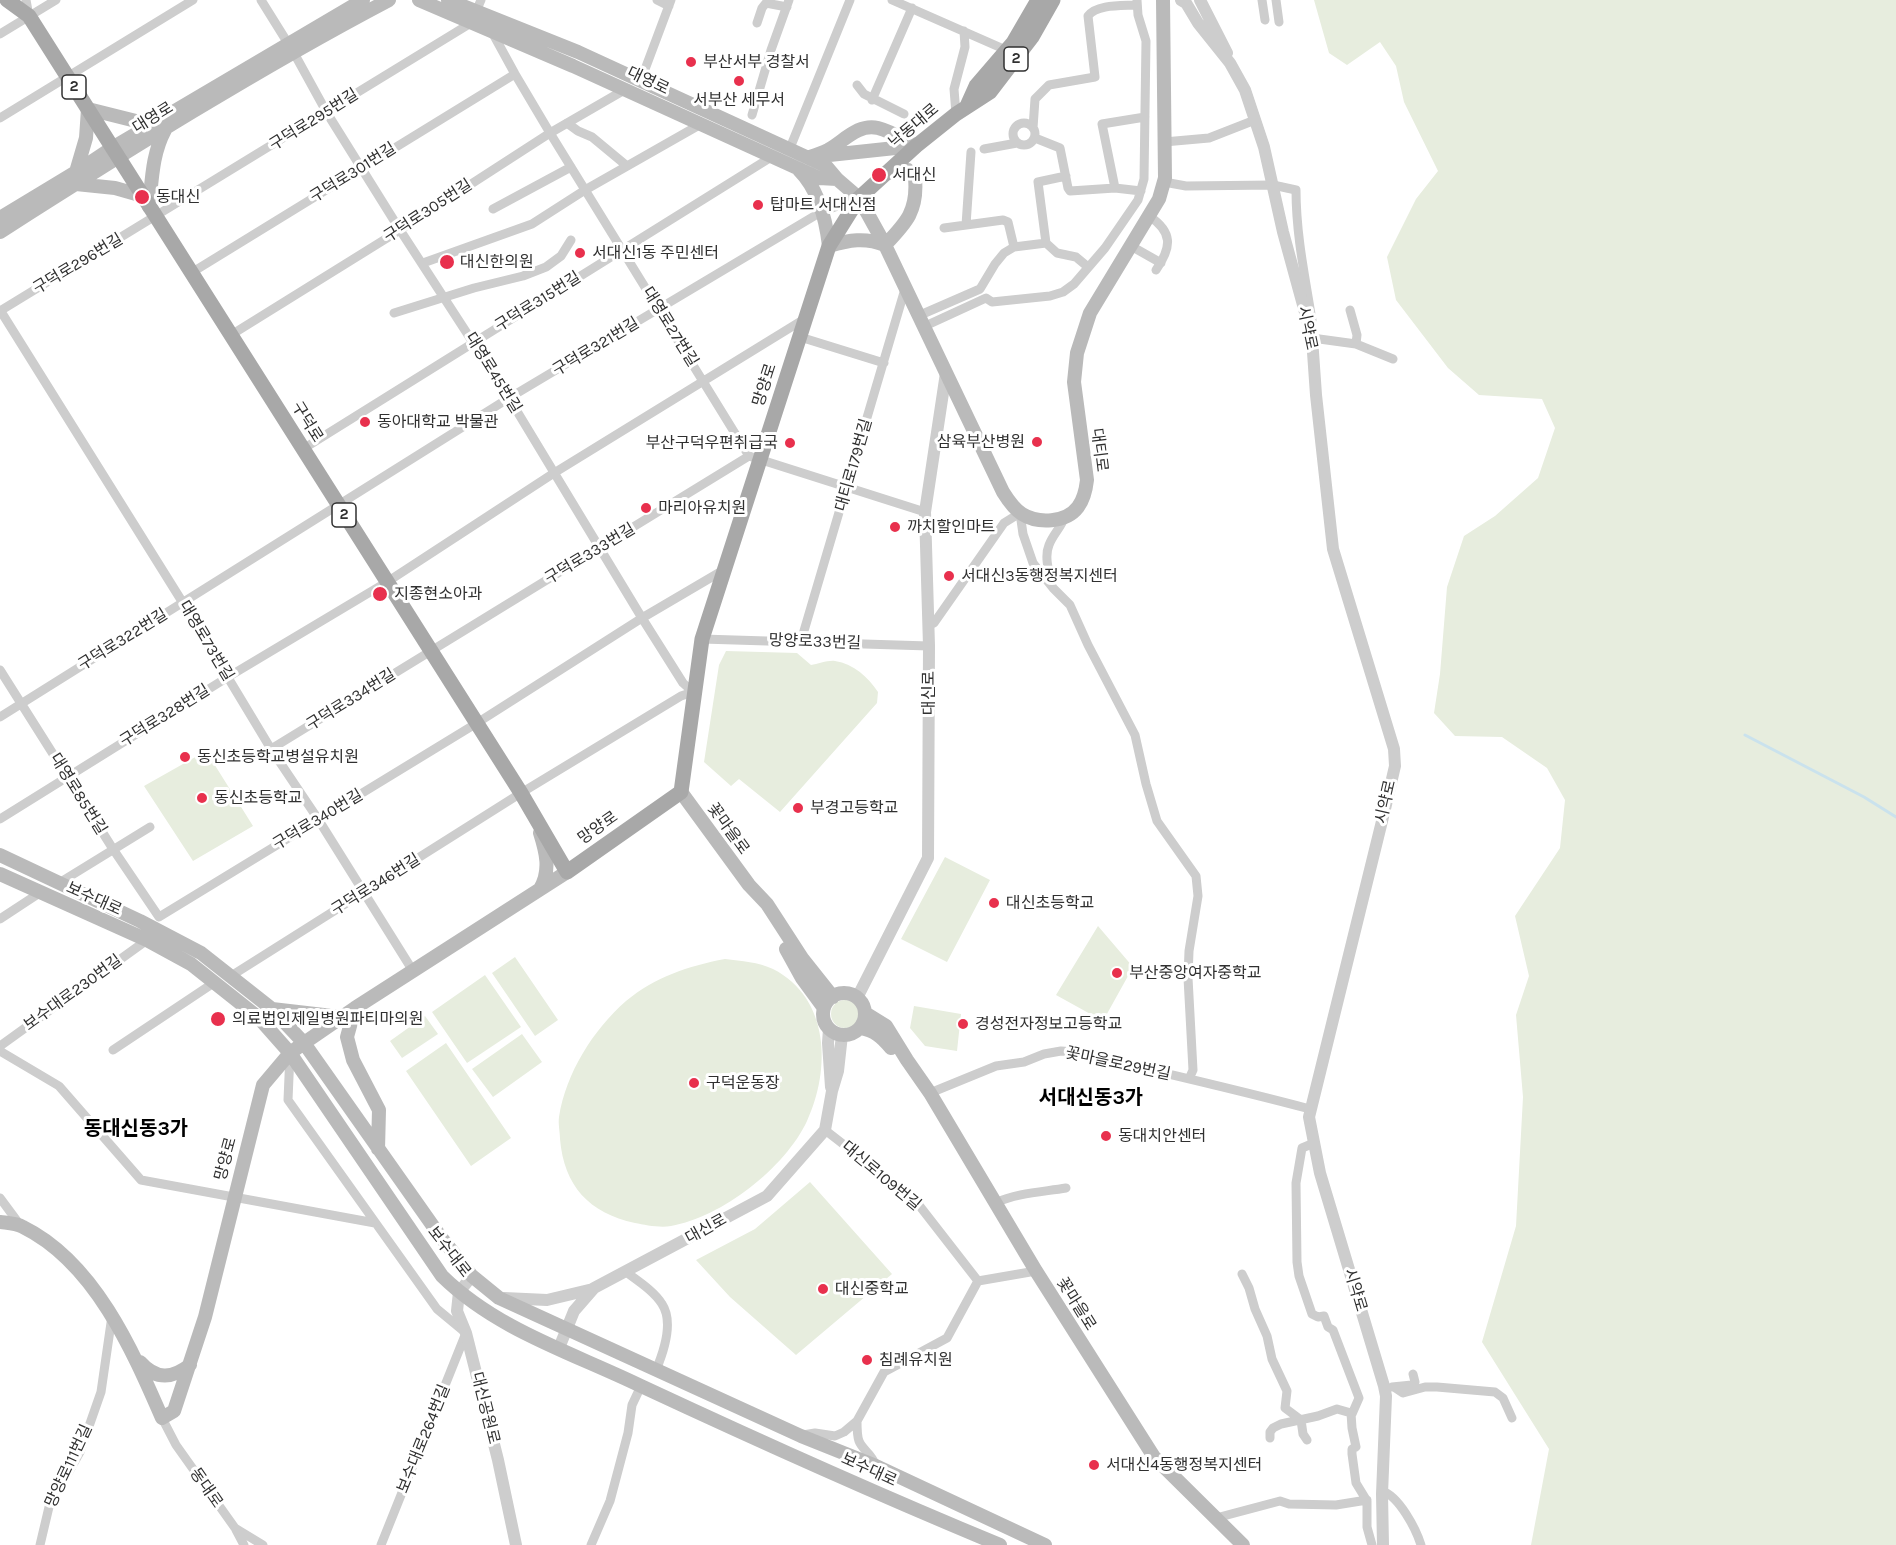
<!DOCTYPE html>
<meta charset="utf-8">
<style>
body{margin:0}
canvas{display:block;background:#fff}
</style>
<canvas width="1896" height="1545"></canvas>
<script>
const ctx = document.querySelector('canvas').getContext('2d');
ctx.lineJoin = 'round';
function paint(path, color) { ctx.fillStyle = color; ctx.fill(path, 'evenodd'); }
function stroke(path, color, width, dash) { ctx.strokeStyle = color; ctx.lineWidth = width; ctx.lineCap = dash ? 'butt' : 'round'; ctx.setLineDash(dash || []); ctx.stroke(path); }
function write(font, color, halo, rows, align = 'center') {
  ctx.font = font + ' Karla,"Noto Sans KR",sans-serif'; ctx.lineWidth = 6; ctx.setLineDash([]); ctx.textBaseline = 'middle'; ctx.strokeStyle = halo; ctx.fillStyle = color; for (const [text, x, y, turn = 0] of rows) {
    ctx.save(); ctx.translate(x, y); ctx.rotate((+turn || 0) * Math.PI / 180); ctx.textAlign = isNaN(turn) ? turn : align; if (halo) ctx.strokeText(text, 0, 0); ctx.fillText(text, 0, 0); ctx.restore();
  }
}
const green = new Path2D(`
 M 1314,0 L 1896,0 L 1896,1545 L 1531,1545 L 1549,1449 L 1482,1342 L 1516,1226 L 1523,1097 L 1516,1015 L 1529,976 L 1515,916 L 1560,848 L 1565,800 L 1547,768 L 1502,737 L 1455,736 L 1434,713 L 1440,674 L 1447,587 L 1464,536 L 1495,516 L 1538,478 L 1555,428 L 1542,399 L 1479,395 L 1448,368 L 1396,300 L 1387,257 L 1416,199 L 1438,171 L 1404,102 L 1396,66 L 1380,42 L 1347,65 L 1329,53 Z
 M 726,651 L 797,653 L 811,665 C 818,664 828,660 835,661 C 854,664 868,677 878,692 L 877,703 L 780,812 L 739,779 L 731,786 L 704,762 L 719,665 Z
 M 206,751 L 253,826 L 193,861 L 144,786 Z
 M 945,857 L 990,880 L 947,962 L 901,939 Z
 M 1098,926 L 1133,967 L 1103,1021 L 1056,995 Z
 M 515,957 L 558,1020 L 535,1036 L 492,973 Z
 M 725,959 C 742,961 758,962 773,969 C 830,998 831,1070 807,1121 C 785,1168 722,1217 671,1226 C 660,1228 645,1225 635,1223 C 589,1213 564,1186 560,1139 C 560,1132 558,1124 559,1117 C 566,1073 593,1030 626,1001 C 655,977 688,966 725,959 Z
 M 485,975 L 521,1027 L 467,1063 L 432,1012 Z
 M831 1014a14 14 0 1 1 28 0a14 14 0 1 1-28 0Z
 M 914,1006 L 961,1014 L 957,1051 L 925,1046 L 910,1028 Z
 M 425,1016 L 438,1034 L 402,1058 L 390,1041 Z
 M 522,1034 L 542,1062 L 493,1097 L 472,1069 Z
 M 446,1043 L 511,1138 L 471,1166 L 406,1071 Z
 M 810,1182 L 892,1274 L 796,1355 L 730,1297 L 696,1260 L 755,1229 Z`);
const stream = new Path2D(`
 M 1745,735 L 1864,797 L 1896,817`);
const minor = new Path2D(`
 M 26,0 L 29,16
 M 657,0 L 669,6
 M 892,0 L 1006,50
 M 1262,0 L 1265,20
 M 1276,0 L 1279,22
 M 757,23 L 762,8 L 766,3 L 787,7
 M 492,32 L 515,74 L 550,133 L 749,456 L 925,512
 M 0,34 L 56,0
 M 641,80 L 671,0
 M 857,85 L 864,94 L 904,114
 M 872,100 L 912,8
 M 956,114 L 954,89 L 965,47 L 964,31
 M 752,115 L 771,50 L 789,0
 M 0,118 L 193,0
 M1013 134a11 11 0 1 1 22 0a11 11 0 1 1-22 0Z
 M 567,123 L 578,131 L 592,137 L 627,166
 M 1033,128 L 1035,99 L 1049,85 L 1095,77 L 1088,16 C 1097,4 1122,6 1137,5
 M 1035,138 L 1060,148 L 1068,188 L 1070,191 L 1115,188 L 1102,124 L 1145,117
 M 1164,142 L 1209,138 L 1255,120
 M 790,148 L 850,0
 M 984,149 L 1017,143
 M 1164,182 L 1186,186 L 1273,185 L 1296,190 C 1296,234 1305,277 1312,320
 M 1115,188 L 1141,191
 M 493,209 L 571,167
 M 1149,216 C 1173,232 1172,247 1156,270
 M 966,225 L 971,152
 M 944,228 L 1003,220 L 1008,222 L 1014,247
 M 1046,243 L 1057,253 L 1076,257 L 1088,267
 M 1131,246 L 1161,263
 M 423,263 L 532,224 L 585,190 L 701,124
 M 191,273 L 515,74
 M 0,310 L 183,603 L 271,749 L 318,819 L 413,971
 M 1350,310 L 1357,335 L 1356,344
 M 0,311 L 471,23 L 481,0
 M 394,313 L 474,288 L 523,276 L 546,267 L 561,256 L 571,240
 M 918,316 L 980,289 L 995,264 L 1004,253 L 1014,247 L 1046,243 L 1038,182 L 1066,176
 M 923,327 L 986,298 L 992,302 L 1050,296 L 1063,292 L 1074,284 L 1105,248 L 1138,200 L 1144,179 L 1146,41 L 1138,15 L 1137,0
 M 231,335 L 400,230 L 550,133 L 626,89
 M 800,337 L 884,363
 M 1312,338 L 1356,344 L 1393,359
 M 303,449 L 773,156
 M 1052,583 C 1049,572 1044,557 1049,545 C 1053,534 1061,528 1065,516
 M 928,625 L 934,623 L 1004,523 L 1020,513 L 1023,534 L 1033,563 L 1053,588 L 1070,605 L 1088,645 L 1135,735 L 1146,784 L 1157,821 L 1196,876 L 1198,896 L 1189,951 L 1188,978 L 1193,1070 L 1189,1079
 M 702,639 L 929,646
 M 801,641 L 905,289
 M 0,670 L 113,849 L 159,917
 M 0,717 L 509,398 L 821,212 L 857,199
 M 271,749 L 749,456
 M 0,819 L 228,677 L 387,582 L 554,473 L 806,318
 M 59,883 L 150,827
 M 159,917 L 477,723 L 642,618 L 722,571
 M 0,919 L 41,892
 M 231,976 L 521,793 L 681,696 L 693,692 L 683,683 L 642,618 L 509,398 L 400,230 L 327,113 L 294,53 L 261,0
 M 0,1046 L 147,940
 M 113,1050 L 215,982
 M 0,1051 L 59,1086 L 141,1180 L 375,1223
 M 290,1053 L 288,1100 L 437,1309 L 466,1333 L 381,1545
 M 930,1093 L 996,1066 L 1024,1062 L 1044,1054 L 1061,1051 L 1076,1052 C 1154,1071 1232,1088 1310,1109
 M 825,1130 L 915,1200 L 978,1281
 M 1314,1143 L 1302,1148 L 1296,1183 L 1297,1262 L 1299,1276 L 1312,1314 L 1318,1317 L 1324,1316 L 1328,1327 L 1333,1330 L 1359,1398 L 1352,1414
 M 0,1198 L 20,1225
 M 995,1203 C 1017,1193 1042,1192 1066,1188
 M 626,1272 C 638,1281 654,1291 662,1304 C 674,1322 664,1351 656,1370
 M 1242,1274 L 1249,1288 L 1255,1309 L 1267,1336 L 1272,1359 L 1287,1391 L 1285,1408 L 1301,1420 L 1303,1434 L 1307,1440
 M 978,1281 L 1036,1271
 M 1392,1387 L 1412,1385 L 1415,1382 L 1413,1374
 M 1394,1387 L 1403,1393 L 1425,1387 L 1437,1387 L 1495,1392 L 1503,1398 L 1512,1418
 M 162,1418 L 176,1445 L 235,1528 L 263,1545
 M 857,1421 C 857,1427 857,1436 859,1441 C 863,1451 871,1452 876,1466
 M 803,1435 L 815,1433 L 835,1436 L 844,1432 L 857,1421 L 884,1372 L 947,1338 L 978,1281
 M 1270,1438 L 1270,1432 L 1273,1428 L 1281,1424 L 1318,1416 L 1337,1409 L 1351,1413 L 1352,1428 L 1356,1447 L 1352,1449 L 1352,1454 L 1356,1483 L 1367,1501 L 1367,1527 L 1372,1545
 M 1382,1491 C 1399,1496 1416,1529 1421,1545
 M 1216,1518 L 1280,1501 L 1289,1504 L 1336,1505 L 1367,1500
 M 236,1530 L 244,1545
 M 40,1545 L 49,1507 L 80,1452 L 101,1392 L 112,1316
 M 591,1545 L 610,1501 L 628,1433 L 632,1405 L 641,1386`);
const tertiary = new Path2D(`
 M 1181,0 L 1186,3 L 1198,23 L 1230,63 L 1245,90 L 1264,147 L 1283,232 L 1312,338 L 1316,395 L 1333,549 L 1394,749 L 1395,766 L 1385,809 L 1309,1117 L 1320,1173 L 1384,1386 L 1386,1396 L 1382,1494 L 1383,1545
 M 1200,0 L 1227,53
 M 857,998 L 928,858 L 929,646 L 925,512 L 946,373
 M 829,1029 L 828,1043 L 831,1087
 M 472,1276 L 459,1292 L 457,1311 L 466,1333 L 498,1460 L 516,1545
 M 504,1298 L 547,1300 L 593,1289
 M 559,1348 L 574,1311 L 594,1288 L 767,1196 L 825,1130 L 832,1091 L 838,1071 L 842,1035`);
const secondary = new Path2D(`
 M 419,0 L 573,66 L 819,178 L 837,179
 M 448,0 L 578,52 L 826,166 L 837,179 L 859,198 L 885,245 L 1003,492 C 1008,500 1014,509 1022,514 C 1038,524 1066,523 1078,507 C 1084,499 1086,489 1087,480 L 1074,382 L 1077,353 L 1090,313 L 1159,199 L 1165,178 L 1163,0
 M 820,156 L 914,146
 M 810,157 C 816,155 822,153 828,150 C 843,142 858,123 878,128 C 891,131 904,140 916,146
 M 799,170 C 818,189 826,220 829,246 C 849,240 865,237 885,245 C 906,223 918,211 915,178 L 908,170 L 886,173
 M 76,172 L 86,138 L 88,109 L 152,125
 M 76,184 L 115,188 L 143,196
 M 149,207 C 152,180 152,154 165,130
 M 0,218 L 76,172 L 112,148 L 363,0
 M 0,232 C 127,151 256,70 389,0
 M 681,792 L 749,885 L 767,904 L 802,958 L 833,997
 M 0,855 L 140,921 L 201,953 L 272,1009 L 304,1043 L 440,1236 L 472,1276 L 499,1298 L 801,1436 L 876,1466 L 1045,1545
 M 0,874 L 147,940 L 191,964 L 259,1018 L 290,1053 L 442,1276 C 497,1330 573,1353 641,1386 C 759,1441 879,1495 1000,1545
 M 540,889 C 551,870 546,852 540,833
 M 786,949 L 802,978 L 824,1008
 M823 1014a21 21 0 1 1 42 0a21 21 0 1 1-42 0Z
 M 355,1008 L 347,1037 L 353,1060 L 379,1110 L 378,1149
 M 272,1009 L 341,1017
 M 865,1013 L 886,1026 L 907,1060 L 930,1093 L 1036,1271 L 1154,1457 L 1243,1545
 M 860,1028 C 875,1031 881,1036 891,1048
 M 0,1222 C 7,1223 16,1223 23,1227 C 94,1262 132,1349 162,1418 L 174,1411 L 205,1317 L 263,1085 L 290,1053 L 304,1043 L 355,1008 L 567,872
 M 140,1362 C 156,1380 172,1379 190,1365`);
const primary = new Path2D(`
 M 7,0 L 29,16 L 521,793 L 567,872 L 681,792 L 702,639 L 829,246 L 859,198 L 916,146 L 956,114 L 990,92 L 1032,37 L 1053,0
 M 967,106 L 976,86 L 1013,43 L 1038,0`);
const markers = [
 [691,62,6,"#e8304d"],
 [739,81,6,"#e8304d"],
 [879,175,8,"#e8304d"],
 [142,197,8,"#e8304d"],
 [758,205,6,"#e8304d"],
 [580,253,6,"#e8304d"],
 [447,262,8,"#e8304d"],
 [365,422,6,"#e8304d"],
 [1037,442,6,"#e8304d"],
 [790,443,6,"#e8304d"],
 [646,508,6,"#e8304d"],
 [895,527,6,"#e8304d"],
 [949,576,6,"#e8304d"],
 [380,594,8,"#e8304d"],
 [185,757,6,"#e8304d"],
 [202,798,6,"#e8304d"],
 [798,808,6,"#e8304d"],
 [994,903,6,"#e8304d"],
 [1117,973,6,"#e8304d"],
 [218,1019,8,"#e8304d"],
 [963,1024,6,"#e8304d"],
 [694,1083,6,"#e8304d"],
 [1106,1136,6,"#e8304d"],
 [823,1289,6,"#e8304d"],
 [867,1360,6,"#e8304d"],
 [1094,1465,6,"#e8304d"]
];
const shields = [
 [1016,59,24],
 [74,87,24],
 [344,515,24]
];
const shieldNames = [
 ["2",1016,59],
 ["2",74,87],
 ["2",344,515]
];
const poiNames = [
 ["부산서부 경찰서",703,62],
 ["서부산 세무서",739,100,"center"],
 ["서대신",892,175],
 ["동대신",156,197],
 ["탑마트 서대신점",770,205],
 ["서대신1동 주민센터",592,253],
 ["대신한의원",460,262],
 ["동아대학교 박물관",377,422],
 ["삼육부산병원",1025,442,"right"],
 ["부산구덕우편취급국",778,443,"right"],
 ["마리아유치원",658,508],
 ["까치할인마트",907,527],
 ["서대신3동행정복지센터",961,576],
 ["지종현소아과",394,594],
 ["동신초등학교병설유치원",197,757],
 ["동신초등학교",214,798],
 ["부경고등학교",810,808],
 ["대신초등학교",1006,903],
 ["부산중앙여자중학교",1129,973],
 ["의료법인제일병원파티마의원",232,1019],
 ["경성전자정보고등학교",975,1024],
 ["구덕운동장",706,1083],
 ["동대치안센터",1118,1136],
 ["대신중학교",835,1289],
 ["침례유치원",879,1360],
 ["서대신4동행정복지센터",1106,1465]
];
const streetNames = [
 ["대영로",648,81,25],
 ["대영로",153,118,-32],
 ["구덕로295번길",314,120,-32],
 ["낙동대로",914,126,-40],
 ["구덕로301번길",353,173,-32],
 ["구덕로305번길",428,211,-33],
 ["구덕로296번길",78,264,-31],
 ["구덕로315번길",538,302,-32],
 ["대영로27번길",670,327,58],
 ["시약로",1307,328,78],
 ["구덕로321번길",596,347,-31],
 ["대영로45번길",493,373,58],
 ["망양로",765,385,-72],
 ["구덕로",307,422,58],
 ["대티로",1099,450,83],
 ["대티로179번길",854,465,-74],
 ["구덕로333번길",590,554,-31],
 ["구덕로322번길",123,640,-32],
 ["대영로73번길",206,641,59],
 ["망양로33번길",815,642,2],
 ["대신로",929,693,-90],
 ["구덕로334번길",351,700,-32],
 ["구덕로328번길",165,716,-32],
 ["대영로85번길",78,794,58],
 ["시약로",1386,802,-77],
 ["구덕로340번길",318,820,-31],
 ["망양로",598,828,-35],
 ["꽃마을로",728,829,54],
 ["구덕로346번길",376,885,-32],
 ["보수대로",94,899,24],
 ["보수대로230번길",73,993,-36],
 ["꽃마을로29번길",1118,1064,12],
 ["망양로",226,1159,-75],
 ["대신로109번길",881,1176,40],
 ["대신로",706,1229,-29],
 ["보수대로",449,1252,52],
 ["시약로",1355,1290,73],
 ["꽃마을로",1076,1304,58],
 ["대신공원로",485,1408,76],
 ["보수대로264번길",424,1439,-68],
 ["망양로111번길",69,1466,-65],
 ["보수대로",869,1470,24],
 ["동대로",206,1488,55]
];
const quarterNames = [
 ["서대신동3가",1091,1098],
 ["동대신동3가",136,1129]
];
paint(green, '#e7edde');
stroke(stream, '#cae2ed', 3);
stroke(minor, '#cdcdcd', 9);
stroke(tertiary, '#cdcdcd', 12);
stroke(secondary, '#bababa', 14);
stroke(primary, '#a8a8a8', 15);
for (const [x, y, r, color] of markers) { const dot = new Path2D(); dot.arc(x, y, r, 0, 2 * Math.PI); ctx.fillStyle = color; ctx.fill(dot); stroke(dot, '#fff', 2); }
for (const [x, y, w] of shields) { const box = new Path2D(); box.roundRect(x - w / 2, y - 12, w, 24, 4.5); ctx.fillStyle = '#fff'; ctx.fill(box); stroke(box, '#303030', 1.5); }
write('bold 15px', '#303030', null, shieldNames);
write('16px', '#303030', '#fff', poiNames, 'left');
write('16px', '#303030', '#fff', streetNames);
write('bold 20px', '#000', '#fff', quarterNames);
</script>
